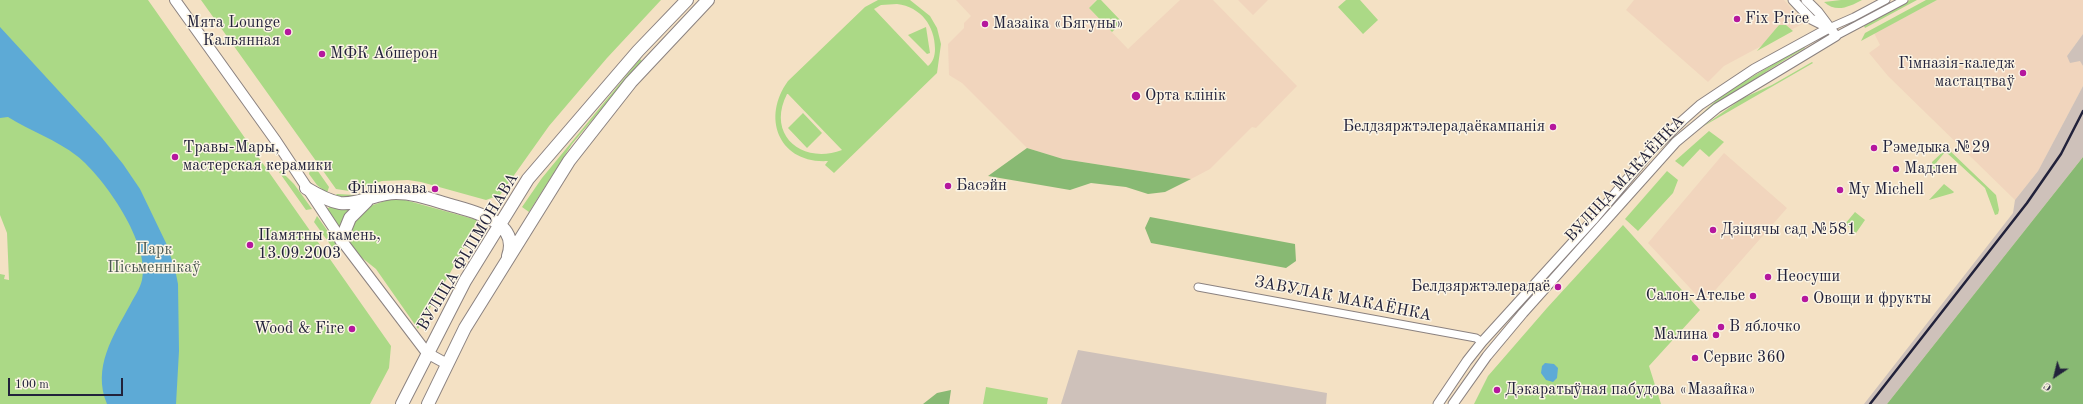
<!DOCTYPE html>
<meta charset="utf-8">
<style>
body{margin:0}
#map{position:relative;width:2083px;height:404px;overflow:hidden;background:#f4e1c4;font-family:"Old Standard TT",serif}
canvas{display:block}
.north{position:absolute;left:2035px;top:356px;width:40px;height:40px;-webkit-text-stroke:3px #fcf5e5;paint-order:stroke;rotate:215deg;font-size:11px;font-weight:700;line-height:16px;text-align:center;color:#22223b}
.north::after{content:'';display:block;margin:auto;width:14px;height:18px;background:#22223b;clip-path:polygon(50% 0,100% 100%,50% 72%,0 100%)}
.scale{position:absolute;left:8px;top:378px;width:115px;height:18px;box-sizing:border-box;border:2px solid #22223b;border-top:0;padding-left:5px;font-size:12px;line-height:14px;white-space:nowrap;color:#22223b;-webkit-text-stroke:3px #fcf5e5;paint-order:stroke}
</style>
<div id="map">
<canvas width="2083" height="404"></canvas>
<div class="north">С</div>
<div class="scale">100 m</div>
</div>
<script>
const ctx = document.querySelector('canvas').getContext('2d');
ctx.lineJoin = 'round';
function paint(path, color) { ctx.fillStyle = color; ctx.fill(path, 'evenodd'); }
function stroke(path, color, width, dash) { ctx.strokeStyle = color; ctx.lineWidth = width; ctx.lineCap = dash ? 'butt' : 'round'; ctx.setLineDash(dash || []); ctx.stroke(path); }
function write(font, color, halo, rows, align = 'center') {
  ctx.font = font + ' "Old Standard TT",serif'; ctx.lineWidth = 3; ctx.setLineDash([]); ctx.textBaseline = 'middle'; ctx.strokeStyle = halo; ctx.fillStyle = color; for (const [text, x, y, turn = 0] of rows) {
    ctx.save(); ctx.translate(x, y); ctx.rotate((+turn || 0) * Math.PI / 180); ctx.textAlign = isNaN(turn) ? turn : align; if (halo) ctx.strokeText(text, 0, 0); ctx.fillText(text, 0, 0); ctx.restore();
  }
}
const built = new Path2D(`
 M 956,0 L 1096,0 L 1089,8 L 1128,49 L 1180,0 L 1213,0 L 1297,86 L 1256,128 L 1252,127 L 1210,169 L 1191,179 L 1063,159 L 1027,148 L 962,83 L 949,75 L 948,44 L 964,28 L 964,23 L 971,16 Z
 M 1238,0 L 1268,0 L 1253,15 Z
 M 1634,0 L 1784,0 L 1804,23 L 1724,66 L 1708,82 L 1626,10 Z
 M 1937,0 L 2083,0 L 2083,34 L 2067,56 L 2081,61 L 2083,66 L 2083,86 L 2038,171 L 2015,200 L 1888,76 L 1869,53 L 1880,45 L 1874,33 Z
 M 1724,153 L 1787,208 L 1704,303 L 1648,243 Z`);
const industrial = new Path2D(`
 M 2083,34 L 2083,66 L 2080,61 L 2070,63 L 2067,56 Z
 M 2083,86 L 2083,157 L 1887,404 L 1864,404 L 2013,213 L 2015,200 L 2038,171 Z
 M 1078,350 L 1327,393 L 1326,404 L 1061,404 Z`);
const green = new Path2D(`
 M 0,0 L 148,0 L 391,346 L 389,368 L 370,404 L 0,404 L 0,274 L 5,275 L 4,279 L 9,280 L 7,233 L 0,215 Z
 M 201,0 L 661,0 L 607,58 L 549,126 L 500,195 L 486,200 L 421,182 L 408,180 L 382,181 L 349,191 L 336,189 Z
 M 878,0 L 910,0 L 930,16 L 937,28 L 941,44 L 937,73 L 834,173 L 825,165 L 828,161 C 779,164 761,118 788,81 L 865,7 ZM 897,4 C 921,7 935,26 935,49 C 935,56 933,62 928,66 L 874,9 L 881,5 ZM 787,94 L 788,94 L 842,150 C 802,165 766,135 787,94 Z
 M 1097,0 L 1101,0 L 1122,22 L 1112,32 L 1089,8 Z
 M 1346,0 L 1360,0 L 1378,20 L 1363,34 L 1338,7 Z
 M 1841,0 L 1862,0 C 1849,7 1836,13 1824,2 Z
 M 1910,0 L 1917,0 L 1865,28 L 1864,26 Z
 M 1926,0 L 1937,0 L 1861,41 L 1865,33 Z
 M 1779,25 L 1786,25 L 1793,31 L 1757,51 Z
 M 926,27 L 930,53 L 927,54 L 908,35 Z
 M 1804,46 L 1805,48 C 1754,77 1713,109 1667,146 L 1723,94 Z
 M 640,59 L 642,61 L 572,144 L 529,212 L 522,207 L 542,178 Z
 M 1812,62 L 1813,63 L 1702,127 L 1743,98 L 1772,85 Z
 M 803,113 L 822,133 L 807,148 L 788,128 Z
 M 1709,131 L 1724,142 L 1709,157 L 1700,149 L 1683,167 L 1675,161 Z
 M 1947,148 L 1996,195 L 1999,210 L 1998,214 L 1995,215 L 1985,188 L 1947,153 L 1945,152 L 1936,163 L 1941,167 L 1937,171 L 1932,167 L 1932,162 Z
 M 315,167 L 329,187 L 327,193 L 317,185 L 309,174 L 310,170 Z
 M 281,171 L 294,184 L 312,209 L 306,210 L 279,172 Z
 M 1667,171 L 1678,180 L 1673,193 L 1638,231 L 1625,219 Z
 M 1944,184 L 1954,192 L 1953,193 L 1929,200 Z
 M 393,185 L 419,186 L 420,188 L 394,188 L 343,198 L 334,196 L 337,194 L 355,195 Z
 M 391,199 L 405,200 L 477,220 L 462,252 L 418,329 L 376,269 L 356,253 L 351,246 L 349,233 L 351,222 L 370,206 Z
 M 331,206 L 352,208 L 341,234 L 324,211 Z
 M 1855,212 L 1865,220 L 1856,233 L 1845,224 Z
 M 317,216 L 341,250 L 337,254 L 314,222 Z
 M 1623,225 L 1700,310 L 1649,366 L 1661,404 L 1474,404 L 1488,376 L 1547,308 Z
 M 986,387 L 1048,398 L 1047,404 L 983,404 Z`);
const forest = new Path2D(`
 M 1027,148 L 1063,159 L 1191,179 L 1165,192 L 1148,194 L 1126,187 L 1091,183 L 1070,190 L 988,176 Z
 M 2083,157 L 2083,404 L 1887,404 Z
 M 1150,217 L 1295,244 L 1296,261 L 1286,268 L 1151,243 L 1145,228 Z
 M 951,390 L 949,404 L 923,404 L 937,393 Z`);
const water = new Path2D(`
 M 0,27 L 102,138 L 123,164 L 140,189 L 166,243 L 175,269 L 178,284 L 179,351 L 176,404 L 107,404 C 92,368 113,336 130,305 C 134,297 140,289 142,280 C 151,245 104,177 77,156 C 57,140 30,131 8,117 L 0,118 Z
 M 1545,363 L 1554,364 L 1558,368 L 1557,378 L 1553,382 L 1546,380 L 1541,373 L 1542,366 Z`);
const minor = new Path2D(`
 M 1829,28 L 1854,17 L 1886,0
 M 1836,36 L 1904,0
 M 1198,287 L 1476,338 L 1482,342`);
const tertiary = new Path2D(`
 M 1793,0 L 1811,19 L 1827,27
 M 1438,404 L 1467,361 L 1482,342 L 1593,220 L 1652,150 L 1682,121 L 1700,105 L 1754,69 L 1829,28
 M 1453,404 L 1487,356 L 1523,313 L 1676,142 L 1717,108 L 1836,36 L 1818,12 L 1806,0`);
const secondary = new Path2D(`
 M 175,0 L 276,141 L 345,245 L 427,353 L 447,364`);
const primary = new Path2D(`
 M 306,188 C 316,194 328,201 340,203 C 359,205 376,193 396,193 C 414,193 430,199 447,204 C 470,211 521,220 508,256
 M 341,240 L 350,218 L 367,201
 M 402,404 L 465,281 L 528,179 L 638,51 L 687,0
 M 428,404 L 465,328 L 569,161 L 631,82 L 708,0`);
const rail = new Path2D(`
 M 1870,404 L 2027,203 L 2061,154 L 2083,111`);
const markers = [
 [1737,19,4,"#b5179e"],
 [985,24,4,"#b5179e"],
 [288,32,4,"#b5179e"],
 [322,54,4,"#b5179e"],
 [2023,73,4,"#b5179e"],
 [1136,96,5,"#b5179e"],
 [1553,127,4,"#b5179e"],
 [1874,148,4,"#b5179e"],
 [175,157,4,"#b5179e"],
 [1896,169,4,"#b5179e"],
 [948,186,4,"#b5179e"],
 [435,189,4,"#b5179e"],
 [1840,190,4,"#b5179e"],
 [1713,230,4,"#b5179e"],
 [250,245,4,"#b5179e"],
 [1768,277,4,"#b5179e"],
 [1558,287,4,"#b5179e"],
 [1753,296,4,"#b5179e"],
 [1805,299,4,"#b5179e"],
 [1721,327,4,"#b5179e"],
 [352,329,4,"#b5179e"],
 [1716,335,4,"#b5179e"],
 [1695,358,4,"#b5179e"],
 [1497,390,4,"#b5179e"]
];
const poiNames = [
 ["Fix Price",1745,19],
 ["Мята Lounge",280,23,"right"],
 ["Кальянная",280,41,"right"],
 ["Мазаіка «Бягуны»",993,24],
 ["МФК Абшерон",330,54],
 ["Гімназія-каледж",2015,64,"right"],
 ["мастацтваў",2015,82,"right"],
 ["Орта клінік",1145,96],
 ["Белдзяржтэлерадаёкампанія",1545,127,"right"],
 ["Травы-Мары,",183,148],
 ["мастерская керамики",183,166],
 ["Рэмедыка №29",1882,148],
 ["Мадлен",1904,169],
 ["Басэйн",956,186],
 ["Філімонава",427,189,"right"],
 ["My Michell",1848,190],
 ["Дзіцячы сад №581",1721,230],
 ["Памятны камень,",258,236],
 ["13.09.2003",258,254],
 ["Неосуши",1776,277],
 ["Белдзяржтэлерадаё",1550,287,"right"],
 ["Салон-Ателье",1745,296,"right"],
 ["Овощи и фрукты",1813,299],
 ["В яблочко",1729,327],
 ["Wood & Fire",344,329,"right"],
 ["Малина",1708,335,"right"],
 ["Сервис 360",1703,358],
 ["Дэкаратыўная пабудова «Мазайка»",1505,390]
];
const streetNames = [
 ["ВУЛІЦА МАКАЁНКА",1625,179,-47],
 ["ВУЛІЦА ФІЛІМОНАВА",468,252,-59],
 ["ЗАВУЛАК МАКАЁНКА",1343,299,11]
];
const parkNames = [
 ["Парк",154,250],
 ["Пісьменнікаў",154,268]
];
paint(built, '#f1d5bd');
paint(industrial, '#cec1ba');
paint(green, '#abd986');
paint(forest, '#88b973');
paint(water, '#5daad6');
stroke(minor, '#8b8280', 9);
stroke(tertiary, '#8b8280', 11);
stroke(secondary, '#8b8280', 12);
stroke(primary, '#8b8280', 14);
stroke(minor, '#fff', 7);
stroke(tertiary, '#fff', 9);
stroke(secondary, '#fff', 10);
stroke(primary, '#fff', 12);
stroke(rail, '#22223b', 2.5);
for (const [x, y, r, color] of markers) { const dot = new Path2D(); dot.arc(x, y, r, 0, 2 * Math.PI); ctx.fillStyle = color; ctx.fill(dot); stroke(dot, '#fcf5e5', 1.5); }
write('16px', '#22223b', '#fcf5e5', poiNames, 'left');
write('16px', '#22223b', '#fcf5e5', streetNames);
write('16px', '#4b5952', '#fcf5e5', parkNames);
</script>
